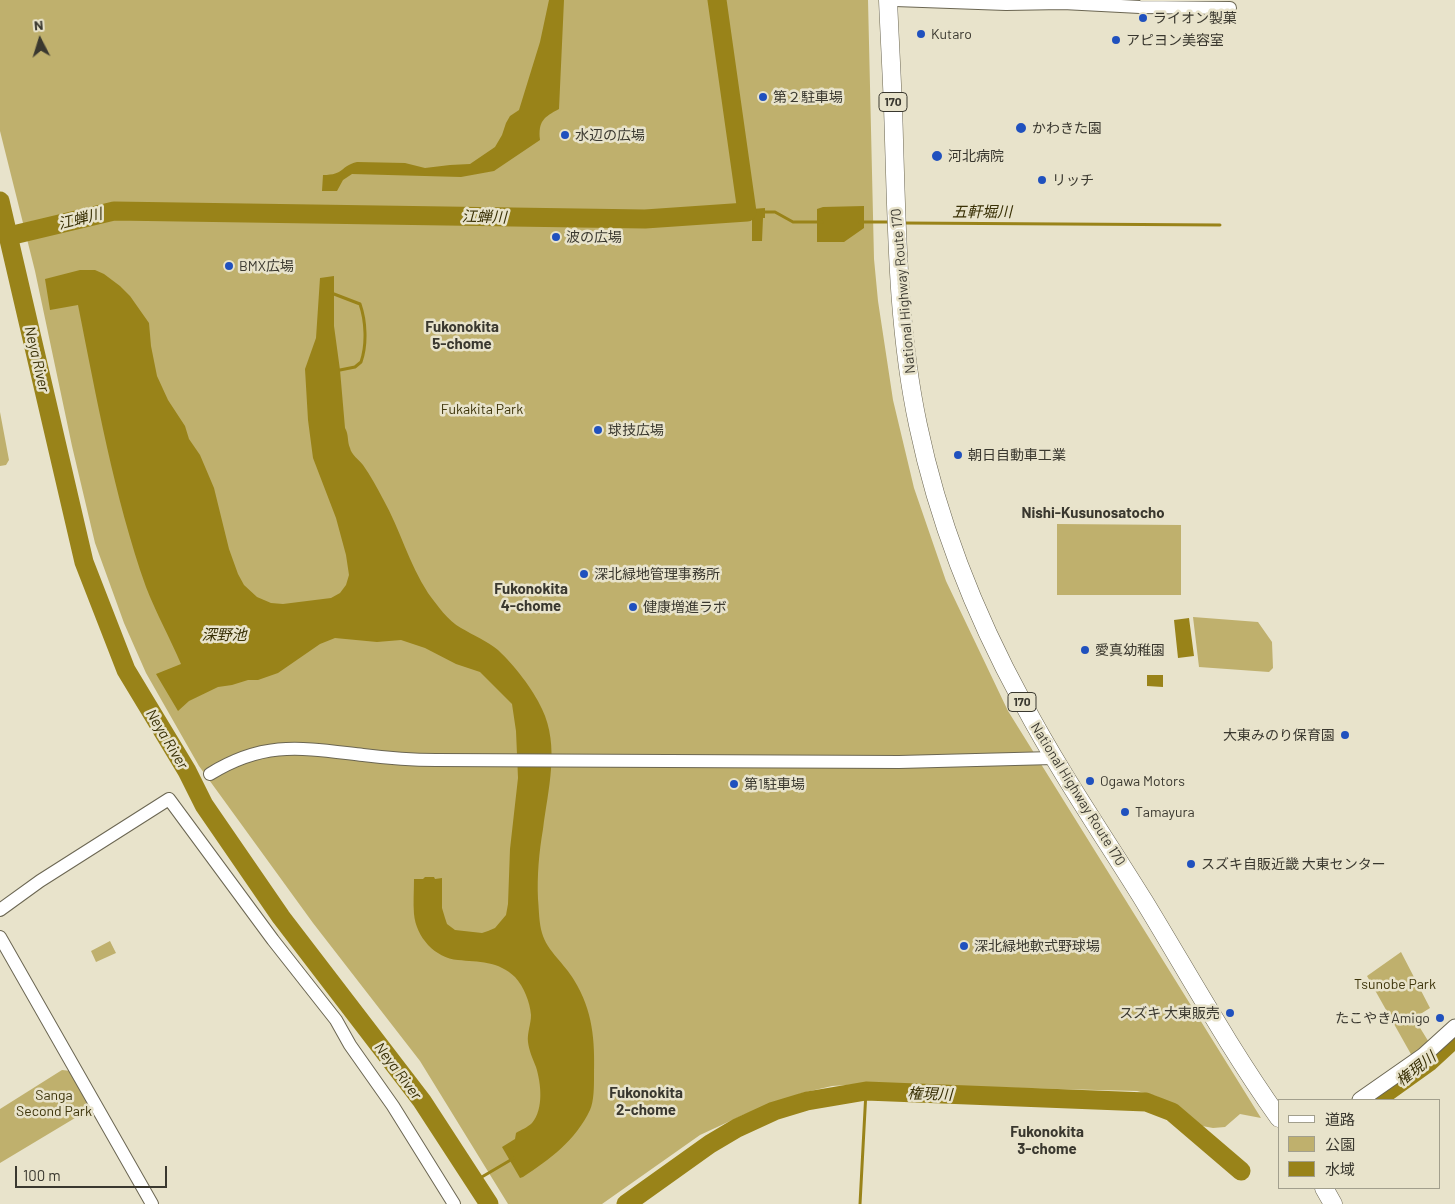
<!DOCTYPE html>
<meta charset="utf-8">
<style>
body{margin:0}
#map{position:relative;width:1455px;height:1204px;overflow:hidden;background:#e8e3cb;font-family:Barlow,"Noto Sans JP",sans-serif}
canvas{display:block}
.legend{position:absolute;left:1278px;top:1099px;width:162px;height:90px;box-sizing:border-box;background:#e8e3cb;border:1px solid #a29f8d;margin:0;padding:6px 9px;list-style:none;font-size:15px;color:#3a382f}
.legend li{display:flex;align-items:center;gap:10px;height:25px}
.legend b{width:25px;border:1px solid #a29f8d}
.north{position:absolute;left:15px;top:15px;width:50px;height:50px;-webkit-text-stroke:4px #e8e3cb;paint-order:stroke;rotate:355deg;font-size:14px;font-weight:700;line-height:20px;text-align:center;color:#3a382f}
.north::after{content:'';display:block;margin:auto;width:18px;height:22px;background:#3a382f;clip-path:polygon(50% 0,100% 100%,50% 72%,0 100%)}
.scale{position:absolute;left:15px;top:1166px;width:152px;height:22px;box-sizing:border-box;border:2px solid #3a382f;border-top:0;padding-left:6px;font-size:15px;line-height:18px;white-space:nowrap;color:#3a382f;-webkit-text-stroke:4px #e8e3cb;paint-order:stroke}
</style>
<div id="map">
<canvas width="1455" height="1204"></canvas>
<ul class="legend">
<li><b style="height:6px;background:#fff"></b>道路</li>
<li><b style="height:14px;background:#bfb06d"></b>公園</li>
<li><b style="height:14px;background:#998319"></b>水域</li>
</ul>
<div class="north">N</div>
<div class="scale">100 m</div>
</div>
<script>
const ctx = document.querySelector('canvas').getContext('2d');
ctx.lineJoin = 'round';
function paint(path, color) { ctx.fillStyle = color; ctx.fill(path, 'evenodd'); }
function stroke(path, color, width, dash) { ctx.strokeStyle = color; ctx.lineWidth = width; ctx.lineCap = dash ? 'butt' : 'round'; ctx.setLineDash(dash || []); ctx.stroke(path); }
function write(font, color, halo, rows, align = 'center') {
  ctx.font = font + ' Barlow,"Noto Sans JP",sans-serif'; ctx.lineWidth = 5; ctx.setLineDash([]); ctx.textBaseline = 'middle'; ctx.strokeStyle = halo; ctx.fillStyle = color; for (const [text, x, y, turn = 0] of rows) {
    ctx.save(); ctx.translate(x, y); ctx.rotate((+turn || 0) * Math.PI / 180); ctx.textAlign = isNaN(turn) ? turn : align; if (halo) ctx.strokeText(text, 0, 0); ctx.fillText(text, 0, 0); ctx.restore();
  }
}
const green = new Path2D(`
 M 0,0 L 868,0 L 874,259 L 878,301 L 893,400 L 914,488 L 946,581 L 1008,711 L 1261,1118 L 1240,1114 L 1225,1127 L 1213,1128 L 1202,1126 L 1181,1110 L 1156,1096 L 1137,1091 L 861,1084 L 832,1086 L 802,1093 L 743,1115 L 700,1135 L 602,1204 L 508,1204 L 420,1061 L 313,923 L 199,766 L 146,673 L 124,623 L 95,543 L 72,446 L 35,271 L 0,131 Z
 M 0,412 L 9,460 L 6,465 L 0,466 Z
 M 1057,524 L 1181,525 L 1181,595 L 1057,595 Z
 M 1193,617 L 1258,622 L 1272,642 L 1273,668 L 1269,672 L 1199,667 Z
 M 110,941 L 116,953 L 96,962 L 91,951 Z
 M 1401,952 L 1430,1008 L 1414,1018 L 1430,1044 L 1412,1056 L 1367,976 Z
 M 62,1070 L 71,1071 L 87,1103 L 85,1112 L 0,1163 L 0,1109 Z`);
const water = new Path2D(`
 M 549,0 L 564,0 L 559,109 C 544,117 538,121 540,140 L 494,171 L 461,177 L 352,174 L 343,180 L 337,191 L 322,191 L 323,175 C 345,175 340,166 357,162 L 405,163 L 425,168 L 450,165 L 470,164 L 495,147 L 502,135 L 506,123 L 510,116 L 519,110 L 540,42 Z
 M 864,206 L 864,228 L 844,242 L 817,242 L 817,209 L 823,207 Z
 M 765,208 L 765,218 L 763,218 L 762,241 L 752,241 L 752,209 Z
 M 80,270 L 95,270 L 104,274 L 120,286 L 130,296 L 149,323 L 151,346 L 157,376 L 168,400 L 185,426 L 189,439 L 200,455 L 214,488 L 229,549 L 238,574 L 244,585 L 257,597 L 271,603 L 283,604 L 331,598 L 340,593 L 346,585 L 349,575 L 346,555 L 336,518 L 313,458 L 308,420 L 305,369 L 316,338 L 320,278 L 334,276 L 334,326 L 340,370 L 345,428 C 349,435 347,441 350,448 C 351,454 359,460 363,465 C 371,476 377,488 383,499 C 400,529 409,564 428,593 C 437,605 448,621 461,628 C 473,635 487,641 498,650 C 514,665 533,689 542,709 C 560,746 548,790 543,829 C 539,852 537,876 538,899 C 539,910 539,923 542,933 C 547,951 565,964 574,980 C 593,1011 595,1040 594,1076 C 594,1087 594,1101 590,1110 C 576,1140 549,1160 523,1177 L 520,1178 L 502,1147 L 515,1139 L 516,1133 C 521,1130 528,1127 532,1123 C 544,1109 541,1083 536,1067 C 533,1059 529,1051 528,1042 C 527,1033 531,1024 531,1015 C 530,1002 524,987 515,977 C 499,961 478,962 458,960 C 435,958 416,937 414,914 C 413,903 414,891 414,879 L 423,879 L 425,877 L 434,877 L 435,879 L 442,878 L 442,908 L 445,918 L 447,924 L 455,930 L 482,933 L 488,931 L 495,928 L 506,915 L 508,904 L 510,849 L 518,778 L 516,731 L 512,704 L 480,672 L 456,664 L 425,648 L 401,640 L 377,642 L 335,638 L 320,644 L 278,673 L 258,680 L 248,680 L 232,685 L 218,687 L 189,701 L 178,711 L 156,674 L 181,664 C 170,638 156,613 146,587 C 114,496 97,400 78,305 L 50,310 L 45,279 Z
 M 1189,618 L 1194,656 L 1178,658 L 1174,620 Z
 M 1147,675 L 1163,675 L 1163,687 L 1147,686 Z`);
const stream = new Path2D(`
 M 747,212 L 754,212
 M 763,212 L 775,212 L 793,222 L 822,222
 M 860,222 L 892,222
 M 903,223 L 1220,225
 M 334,294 L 360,304 C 366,321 367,345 361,362 L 355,367 L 340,370
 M 475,1181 L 514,1158
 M 860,1204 L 866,1091`);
const river = new Path2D(`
 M 0,201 L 84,562 L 126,670 L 187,771 L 204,805 L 281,917 L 422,1101 L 489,1204
 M 9,236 L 114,211 L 645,219 L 747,212 L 717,0
 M 1376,1100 L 1429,1062 L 1455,1038
 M 626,1204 L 710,1144 L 737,1128 L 774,1111 L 807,1101 L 866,1091 L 1146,1102 L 1172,1112 L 1241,1171`);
const tertiary = new Path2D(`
 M 895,0 L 1006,4 L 1063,3 L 1140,7 L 1230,8
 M 210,774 C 265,740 302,748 363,755 C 387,758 411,760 436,760 L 899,762 L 1053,758
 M 0,910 L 40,881 L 169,799 L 273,940 L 336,1020 L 350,1045 L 393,1106 L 454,1204
 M 0,937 L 152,1204`);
const secondary = new Path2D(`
 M 1360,1100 L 1423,1056 L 1455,1027`);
const trunk = new Path2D(`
 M 888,0 C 890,47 893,93 894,140 C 897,235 898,331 918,425 C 938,521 976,617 1023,703 C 1059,771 1103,835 1144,901 C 1188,973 1229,1048 1279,1118
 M 1324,1188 L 1333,1204`);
const markers = [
 [1143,18,5,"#2051be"],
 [921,34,5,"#2051be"],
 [1116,40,5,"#2051be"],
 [763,97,5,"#2051be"],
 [1021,128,6,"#2051be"],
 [565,135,5,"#2051be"],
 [937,156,6,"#2051be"],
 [1042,180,5,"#2051be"],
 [556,237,5,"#2051be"],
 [229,266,5,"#2051be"],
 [598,430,5,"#2051be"],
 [958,455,5,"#2051be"],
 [584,574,5,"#2051be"],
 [633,607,5,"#2051be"],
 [1085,650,5,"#2051be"],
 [1345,735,5,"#2051be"],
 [1090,781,5,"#2051be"],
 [734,784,5,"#2051be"],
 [1125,812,5,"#2051be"],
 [1191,864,5,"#2051be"],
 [964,946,5,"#2051be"],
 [1230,1013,5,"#2051be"],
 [1440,1018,5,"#2051be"]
];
const shields = [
 [893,102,28],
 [1022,702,28]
];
const shieldNames = [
 ["170",893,102],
 ["170",1022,702]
];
const poiNames = [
 ["ライオン製菓",1153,18],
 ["Kutaro",931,34],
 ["アピヨン美容室",1126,40],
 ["第２駐車場",773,97],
 ["かわきた園",1032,128],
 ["水辺の広場",575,135],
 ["河北病院",948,156],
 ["リッチ",1052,180],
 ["波の広場",566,237],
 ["BMX広場",239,266],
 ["球技広場",608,430],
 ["朝日自動車工業",968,455],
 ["深北緑地管理事務所",594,574],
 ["健康増進ラボ",643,607],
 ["愛真幼稚園",1095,650],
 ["大東みのり保育園",1335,735,"right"],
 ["Ogawa Motors",1100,781],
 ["第1駐車場",744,784],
 ["Tamayura",1135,812],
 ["スズキ自販近畿 大東センター",1201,864],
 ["深北緑地軟式野球場",974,946],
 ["スズキ 大東販売",1220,1013,"right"],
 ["たこやきAmigo",1430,1018,"right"]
];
const streetNames = [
 ["National Highway Route 170",903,291,-95],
 ["National Highway Route 170",1078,794,58]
];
const parkNames = [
 ["Fukakita Park",482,409],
 ["Tsunobe Park",1395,984],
 ["Sanga",54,1095],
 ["Second Park",54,1111]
];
const waterNames = [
 ["五軒堀川",982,212],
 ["江蝉川",484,217,1],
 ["江蝉川",80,219,-14],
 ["Neya River",37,359,77],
 ["深野池",224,635],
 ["Neya River",167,739,59],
 ["権現川",1416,1069,-38],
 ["Neya River",398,1071,53],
 ["権現川",930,1094,2]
];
const neighbourhoodNames = [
 ["Fukonokita",462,327],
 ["5-chome",462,344],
 ["Nishi-Kusunosatocho",1093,513],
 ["Fukonokita",531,589],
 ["4-chome",531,606],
 ["Fukonokita",646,1093],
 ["2-chome",646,1110],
 ["Fukonokita",1047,1132],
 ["3-chome",1047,1149]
];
paint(green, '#bfb06d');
paint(water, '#998319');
stroke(stream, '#998319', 3);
stroke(river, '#998319', 19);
stroke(tertiary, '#6b6652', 14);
stroke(secondary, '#6b6652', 17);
stroke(trunk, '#6b6652', 19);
stroke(tertiary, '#fff', 12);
stroke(secondary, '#fff', 15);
stroke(trunk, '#fff', 18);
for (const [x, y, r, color] of markers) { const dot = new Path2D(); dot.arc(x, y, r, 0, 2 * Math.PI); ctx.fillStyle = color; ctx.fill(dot); stroke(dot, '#e8e3cb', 2); }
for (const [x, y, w] of shields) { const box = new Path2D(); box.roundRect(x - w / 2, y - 9.5, w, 19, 4); ctx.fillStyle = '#e8e3cb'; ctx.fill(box); stroke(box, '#3a382f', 1); }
write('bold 12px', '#3a382f', null, shieldNames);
write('14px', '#3a382f', '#e8e3cb', poiNames, 'left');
write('14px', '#3a382f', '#e8e3cb', streetNames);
write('14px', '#3e350b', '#e8e3cb', parkNames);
write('italic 15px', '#393005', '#e8e3cb', waterNames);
write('bold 15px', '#3a382f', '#e8e3cb', neighbourhoodNames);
</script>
